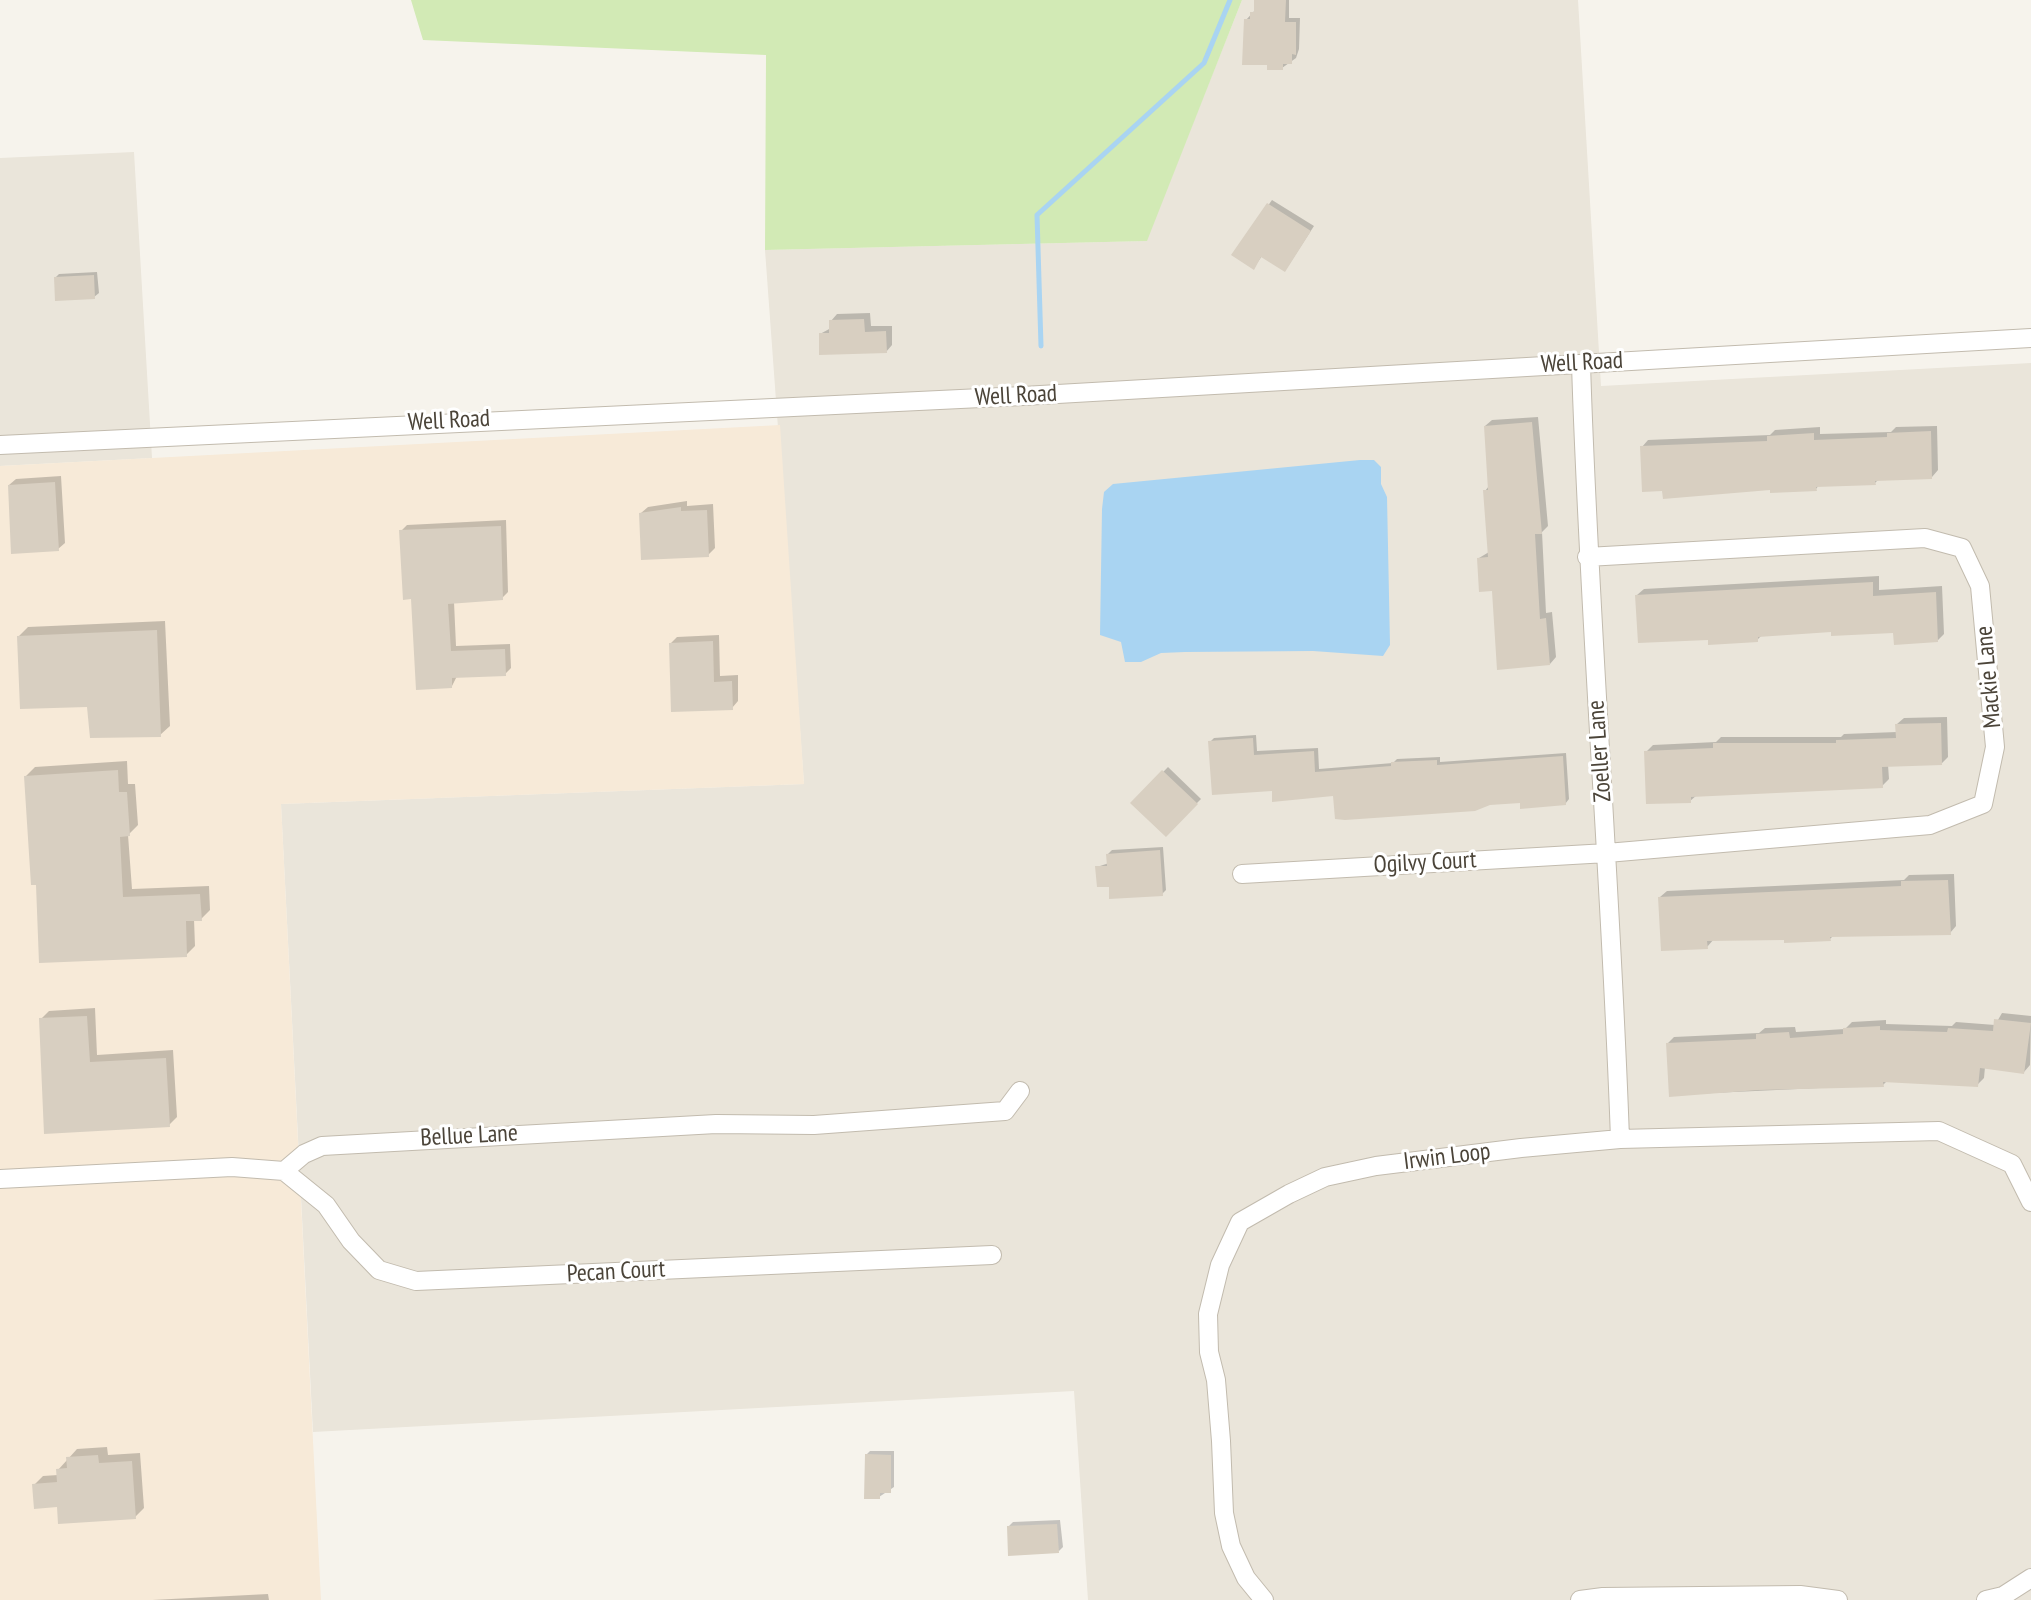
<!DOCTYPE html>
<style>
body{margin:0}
canvas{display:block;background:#f6f3ec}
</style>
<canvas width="2031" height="1600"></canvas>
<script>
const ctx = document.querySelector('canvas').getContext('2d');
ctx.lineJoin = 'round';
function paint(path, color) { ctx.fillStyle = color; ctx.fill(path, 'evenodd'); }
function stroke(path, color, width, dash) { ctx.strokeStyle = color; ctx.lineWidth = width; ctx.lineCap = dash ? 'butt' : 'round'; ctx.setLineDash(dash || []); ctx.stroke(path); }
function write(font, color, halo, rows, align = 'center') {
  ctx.font = font + ' "PT Sans Narrow",sans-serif'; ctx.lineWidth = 6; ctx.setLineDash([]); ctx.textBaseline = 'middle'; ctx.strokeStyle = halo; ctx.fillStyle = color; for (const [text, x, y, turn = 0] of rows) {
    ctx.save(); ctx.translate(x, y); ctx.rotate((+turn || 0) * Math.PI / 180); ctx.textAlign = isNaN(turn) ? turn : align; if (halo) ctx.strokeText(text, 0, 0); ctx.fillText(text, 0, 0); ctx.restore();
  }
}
const residential = new Path2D(`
 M 1242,0 L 1578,0 L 1601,386 L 2031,363 L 2031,1600 L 1088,1600 L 1074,1391 L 313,1432 L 281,804 L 804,784 L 765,250 L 1146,241 Z
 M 134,152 L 152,458 L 0,466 L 0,158 Z`);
const commercial = new Path2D(`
 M 780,425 L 804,784 L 281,804 L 321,1600 L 0,1600 L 0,466 Z`);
const green = new Path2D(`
 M 411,0 L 1242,0 L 1147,241 L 765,250 L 766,55 L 423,40 Z`);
const water = new Path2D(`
 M 1360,460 L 1374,460 L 1381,467 L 1381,484 L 1387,497 L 1390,645 L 1383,656 L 1313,651 L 1185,652 L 1161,653 L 1141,662 L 1125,662 L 1121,642 L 1100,635 L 1102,509 L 1104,492 L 1113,484 Z`);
const shadow = new Path2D(`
 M 1257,0 L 1289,0 L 1289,18 L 1300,18 L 1299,49 L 1296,58 L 1282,68 L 1246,20 L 1256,9 Z
 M 1272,200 L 1314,226 L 1288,266 L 1262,256 L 1257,263 L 1233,255 Z
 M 97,272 L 99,293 L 94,297 L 55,278 L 59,274 Z
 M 870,313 L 871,326 L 892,326 L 892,345 L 886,352 L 820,334 L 831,328 L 831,321 L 837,314 Z
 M 1538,417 L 1548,526 L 1542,532 L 1546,613 L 1552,612 L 1556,657 L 1550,664 L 1494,589 L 1479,558 L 1489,552 L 1485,491 L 1489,486 L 1485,426 L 1492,420 Z
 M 1937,426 L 1938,470 L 1932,477 L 1879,479 L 1875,483 L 1819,485 L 1816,489 L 1664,489 L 1642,447 L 1648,440 L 1770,435 L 1775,430 L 1820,427 L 1820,434 L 1891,432 L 1896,427 Z
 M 61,476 L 65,543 L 58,549 L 9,485 L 16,479 Z
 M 687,501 L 687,506 L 713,504 L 715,548 L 708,555 L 641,513 L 648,507 Z
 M 506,520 L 508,592 L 502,598 L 454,602 L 456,646 L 510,644 L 511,668 L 505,674 L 457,676 L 452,686 L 413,598 L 401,531 L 407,525 Z
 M 1879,576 L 1879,590 L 1942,586 L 1944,634 L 1938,640 L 1895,631 L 1833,630 L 1762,635 L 1757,640 L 1709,638 L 1637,595 L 1644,589 Z
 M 165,621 L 170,726 L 160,735 L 89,705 L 19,636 L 28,627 Z
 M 719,635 L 720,676 L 738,675 L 738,701 L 732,708 L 670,644 L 677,637 Z
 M 1947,717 L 1948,757 L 1942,763 L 1888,765 L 1889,779 L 1882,786 L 1697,795 L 1690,801 L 1646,752 L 1653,745 L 1716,742 L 1721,737 L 1841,737 L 1844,734 L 1897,732 L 1897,724 L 1904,718 Z
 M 1256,735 L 1257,751 L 1318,748 L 1319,769 L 1393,763 L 1397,759 L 1440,757 L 1440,762 L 1566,753 L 1569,799 L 1565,804 L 1521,801 L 1490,804 L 1273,789 L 1210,742 L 1214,738 Z
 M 127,761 L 128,784 L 135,784 L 138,825 L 128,835 L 132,889 L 209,886 L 210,910 L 201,919 L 194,919 L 195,946 L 186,955 L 38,883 L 26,776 L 35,767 Z
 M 1168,767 L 1201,799 L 1166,834 L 1133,803 Z
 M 1163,847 L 1166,890 L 1162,894 L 1110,885 L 1097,867 L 1109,863 L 1108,854 L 1112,850 Z
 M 1954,874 L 1956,926 L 1950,933 L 1834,935 L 1830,939 L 1714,939 L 1707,947 L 1660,897 L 1667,891 L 1904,880 L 1909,875 Z
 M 95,1008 L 97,1055 L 173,1050 L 177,1117 L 169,1125 L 46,1132 L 41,1019 L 49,1011 Z
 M 2002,1013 L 2031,1016 L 2030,1065 L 2024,1072 L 1985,1067 L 1984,1078 L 1977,1085 L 1887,1081 L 1883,1085 L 1670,1095 L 1668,1043 L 1674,1037 L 1759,1033 L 1765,1028 L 1795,1027 L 1796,1032 L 1845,1029 L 1852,1022 L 1886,1020 L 1886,1024 L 1952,1026 L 1956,1022 L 1995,1025 Z
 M 107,1447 L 108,1455 L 140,1453 L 144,1508 L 135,1517 L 59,1505 L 34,1485 L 43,1476 L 58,1475 L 58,1470 L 77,1449 Z
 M 870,1451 L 894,1451 L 894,1487 L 879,1497 L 866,1455 Z
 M 1060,1520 L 1063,1547 L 1059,1551 L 1009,1526 L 1013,1522 Z
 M 268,1594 L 269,1600 L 152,1600 Z`);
const stream = new Path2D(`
 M 1041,346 L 1037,215 L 1204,63 L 1230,0`);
const building = new Path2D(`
 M 1254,0 L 1286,0 L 1285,22 L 1296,22 L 1296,55 L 1292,54 L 1292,64 L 1283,64 L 1283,70 L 1267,70 L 1267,65 L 1242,65 L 1244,19 L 1250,19 L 1250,12 L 1254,12 Z
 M 1267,203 L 1311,231 L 1285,272 L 1261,257 L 1254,270 L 1231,255 Z
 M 94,275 L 95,299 L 55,301 L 54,277 Z
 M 864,319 L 865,332 L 886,331 L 887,353 L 819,355 L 819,333 L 829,333 L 829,320 Z
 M 1532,422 L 1542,534 L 1535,534 L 1540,619 L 1546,618 L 1550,665 L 1497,670 L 1492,591 L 1479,592 L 1477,558 L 1488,557 L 1483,490 L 1488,490 L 1484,426 Z
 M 1931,431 L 1932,479 L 1875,481 L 1876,485 L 1816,487 L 1817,491 L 1770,493 L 1770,490 L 1663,499 L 1662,491 L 1642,492 L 1640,446 L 1767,441 L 1767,436 L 1814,433 L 1814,440 L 1887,437 L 1887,433 Z
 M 55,482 L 59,551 L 11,554 L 8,485 Z
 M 681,507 L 681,511 L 707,510 L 709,557 L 641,560 L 639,513 Z
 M 501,526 L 503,600 L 448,604 L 451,651 L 505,649 L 506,676 L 452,678 L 452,688 L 416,690 L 411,599 L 403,600 L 399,530 Z
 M 1873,582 L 1873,596 L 1936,592 L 1938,642 L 1894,645 L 1893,633 L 1831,636 L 1831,632 L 1758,637 L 1758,642 L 1708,645 L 1708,640 L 1638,643 L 1635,595 Z
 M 157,630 L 161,737 L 90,738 L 87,707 L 20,709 L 17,636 Z
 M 713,641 L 714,682 L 732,681 L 733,710 L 671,712 L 669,643 Z
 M 1941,723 L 1942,765 L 1882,767 L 1883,788 L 1691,797 L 1691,803 L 1646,804 L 1644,751 L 1713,748 L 1713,743 L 1836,743 L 1836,740 L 1896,738 L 1895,724 Z
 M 1253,738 L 1254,755 L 1314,751 L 1315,772 L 1391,766 L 1391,762 L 1437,760 L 1437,765 L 1563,756 L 1566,805 L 1520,809 L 1520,803 L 1490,805 L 1475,811 L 1345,820 L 1335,819 L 1333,796 L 1272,802 L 1272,791 L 1212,795 L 1208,741 Z
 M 118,770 L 119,792 L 127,792 L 130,836 L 120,837 L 123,897 L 200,894 L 202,921 L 186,921 L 187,957 L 39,963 L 36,885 L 31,885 L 24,776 Z
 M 1162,770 L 1198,804 L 1166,837 L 1130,803 Z
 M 1160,850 L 1163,896 L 1109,899 L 1109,887 L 1097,887 L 1095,866 L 1107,866 L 1106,854 Z
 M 1948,880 L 1951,935 L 1830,937 L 1831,941 L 1784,943 L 1784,940 L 1707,941 L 1708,949 L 1661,951 L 1658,897 L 1901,886 L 1901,881 Z
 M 87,1016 L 90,1062 L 166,1058 L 170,1127 L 44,1134 L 39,1018 Z
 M 1994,1019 L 2031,1023 L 2024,1074 L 1980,1068 L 1978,1087 L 1883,1082 L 1884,1087 L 1758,1090 L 1669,1097 L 1666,1043 L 1756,1039 L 1756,1034 L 1789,1032 L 1790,1038 L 1843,1034 L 1843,1028 L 1880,1026 L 1880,1030 L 1947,1032 L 1948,1028 L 1993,1031 Z
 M 865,1454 L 891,1455 L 891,1493 L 880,1493 L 880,1499 L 864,1499 Z
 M 98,1455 L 99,1463 L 132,1461 L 136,1519 L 58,1524 L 57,1507 L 34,1509 L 32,1484 L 57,1482 L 56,1469 L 67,1468 L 66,1457 Z
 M 1057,1524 L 1059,1553 L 1008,1556 L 1007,1526 Z`);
const street = new Path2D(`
 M 1581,364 C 1589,622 1611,880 1620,1139
 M 0,445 L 1023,396 L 2031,338
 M 1242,874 L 1607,853 L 1930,825 L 1983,804 L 1995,747 L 1980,586 L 1962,548 L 1925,538 L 1587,557
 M 284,1171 L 326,1205 L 351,1241 L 379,1270 L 416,1281 L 992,1255
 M 0,1179 L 232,1167 L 284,1171 L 304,1154 L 322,1146 L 716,1124 L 814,1125 L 1005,1111 L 1020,1091
 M 1264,1600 L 1246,1578 L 1231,1546 L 1224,1513 L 1221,1441 L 1216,1380 L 1209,1352 L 1208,1314 L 1220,1265 L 1240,1222 L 1289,1194 L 1325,1177 L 1376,1166 L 1521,1148 L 1620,1139 L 1939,1131 L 2012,1164 L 2031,1202
 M 1580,1600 L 1603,1597 L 1800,1595 L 1838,1600
 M 1986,1600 L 2003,1596 L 2031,1578`);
const streetNames = [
 ["Well Road",1582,363,-3],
 ["Well Road",1016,396,-3],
 ["Well Road",449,421,-3],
 ["Mackie Lane",1989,677,-95],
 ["Zoeller Lane",1600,751,-94],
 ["Ogilvy Court",1425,863,-3],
 ["Bellue Lane",469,1136,-3],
 ["Irwin Loop",1447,1157,-7],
 ["Pecan Court",616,1272,-3]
];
paint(residential, '#eae5da');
paint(commercial, '#f7ead8');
paint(green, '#d2eab5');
paint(water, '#a9d4f2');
paint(shadow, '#0003');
stroke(stream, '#a9d4f2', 5);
paint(building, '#d8cfc1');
stroke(street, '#c2bbae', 20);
stroke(street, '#fff', 18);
write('24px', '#4b4439', '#fff', streetNames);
</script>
